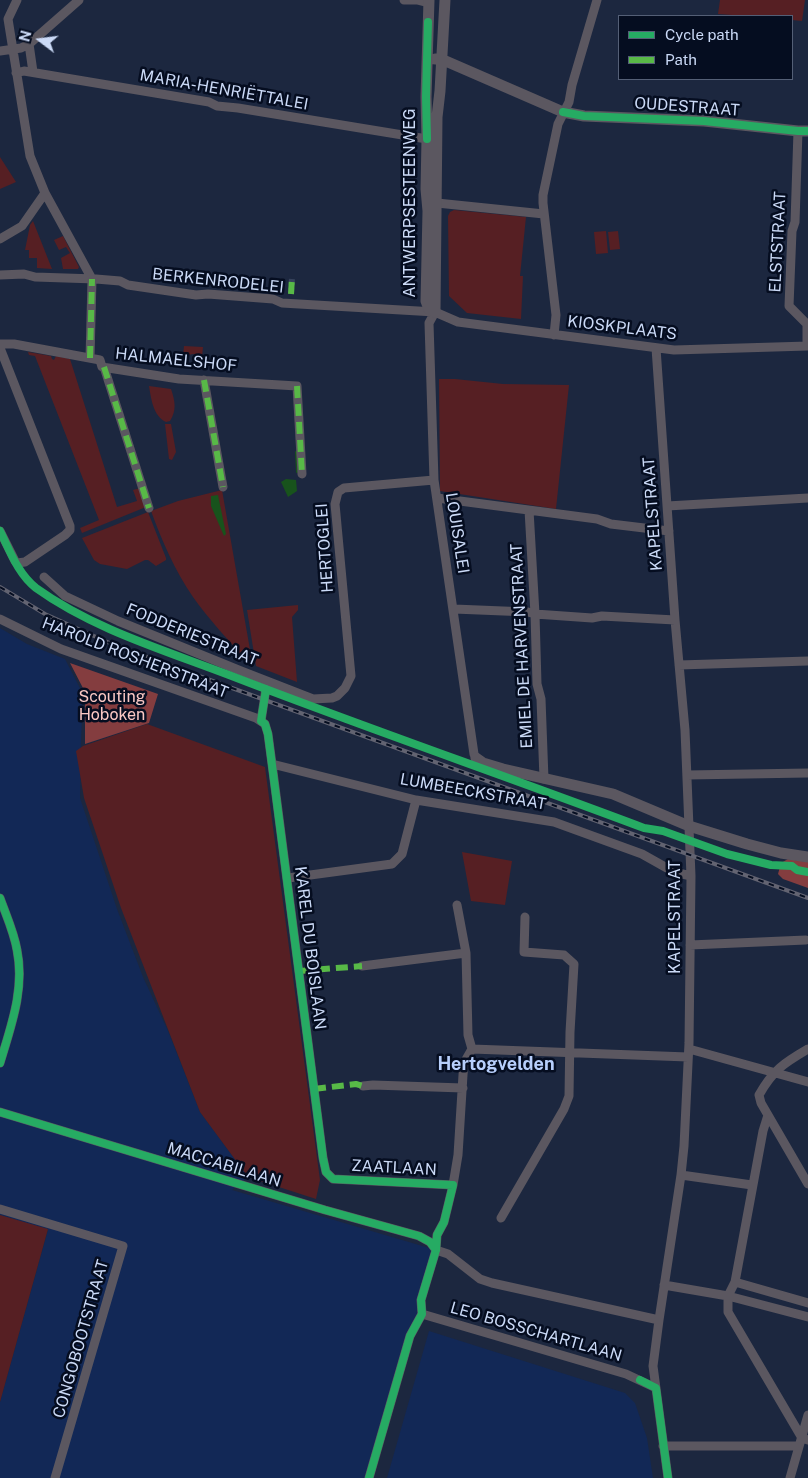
<!DOCTYPE html>
<meta charset="utf-8">
<style>
body{margin:0}
#map{position:relative;width:808px;height:1478px;overflow:hidden;background:#1c273f;font-family:"Public Sans",sans-serif}
canvas{display:block}
.legend{position:absolute;left:618px;top:15px;width:175px;height:65px;box-sizing:border-box;background:#050d20;border:1px solid #545f76;margin:0;padding:6px 9px;list-style:none;font-size:15px;color:#cbdaf7}
.legend li{display:flex;align-items:center;gap:10px;height:25px}
.legend b{width:25px;border:1px solid #545f76}
.north{position:absolute;left:15px;top:15px;width:50px;height:50px;-webkit-text-stroke:4px #050d20;paint-order:stroke;rotate:285deg;font-size:14px;font-weight:700;line-height:20px;text-align:center;color:#cbdaf7}
.north::after{content:'';display:block;margin:auto;width:18px;height:22px;background:#cbdaf7;clip-path:polygon(50% 0,100% 100%,50% 72%,0 100%)}
</style>
<div id="map">
<canvas width="808" height="1478"></canvas>
<ul class="legend">
<li><b style="height:6px;background:#26ab63"></b>Cycle path</li>
<li><b style="height:6px;background:#58b947"></b>Path</li>
</ul>
<div class="north">N</div>
</div>
<script>
const ctx = document.querySelector('canvas').getContext('2d');
ctx.lineJoin = 'round';
function paint(path, color) { ctx.fillStyle = color; ctx.fill(path, 'evenodd'); }
function stroke(path, color, width, dash) { ctx.strokeStyle = color; ctx.lineWidth = width; ctx.lineCap = dash ? 'butt' : 'round'; ctx.setLineDash(dash || []); ctx.stroke(path); }
function write(font, color, halo, rows, align = 'center') {
  ctx.font = font + ' "Public Sans",sans-serif'; ctx.lineWidth = 5; ctx.setLineDash([]); ctx.textBaseline = 'middle'; ctx.strokeStyle = halo; ctx.fillStyle = color; for (const [text, x, y, turn = 0] of rows) {
    ctx.save(); ctx.translate(x, y); ctx.rotate((+turn || 0) * Math.PI / 180); ctx.textAlign = isNaN(turn) ? turn : align; if (halo) ctx.strokeText(text, 0, 0); ctx.fillText(text, 0, 0); ctx.restore();
  }
}
const built = new Path2D(`
 M 0,628 L 27,644 L 65,659 L 83,694 L 81,740 L 80,798 L 117,909 L 143,977 L 168,1031 L 200,1112 L 248,1177 L 232,1190 L 436,1250 L 369,1478 L 0,1478 L 0,1402 L 48,1230 L 0,1215 Z
 M 429,1331 L 625,1393 L 635,1403 L 647,1438 L 653,1478 L 387,1478 Z`);
const green = new Path2D(`
 M 720,0 L 805,0 L 802,21 L 792,20 L 792,16 L 746,16 L 718,14 Z
 M 0,157 L 16,182 L 0,189 Z
 M 454,210 L 526,217 L 520,276 L 523,276 L 521,319 L 467,313 L 449,296 L 448,216 L 450,212 Z
 M 33,221 L 52,269 L 37,268 L 37,258 L 29,258 L 29,250 L 25,250 L 30,225 Z
 M 606,231 L 608,253 L 596,254 L 594,232 Z
 M 618,231 L 620,249 L 610,250 L 608,232 Z
 M 63,236 L 79,267 L 78,269 L 63,269 L 61,258 L 70,253 L 66,247 L 59,250 L 54,240 Z
 M 184,346 L 203,347 L 202,357 L 193,354 L 183,356 Z
 M 28,352 L 51,356 L 52,359 L 54,360 L 56,356 L 70,359 L 117,507 L 137,501 L 133,490 L 140,488 L 146,507 L 82,533 L 80,528 L 99,520 L 35,356 L 29,355 Z
 M 439,379 L 455,379 L 503,384 L 569,385 L 556,509 L 440,491 Z
 M 149,386 L 171,389 C 175,401 177,410 170,421 L 166,422 C 153,416 151,398 149,386 Z
 M 165,424 L 171,424 L 176,452 L 172,460 L 169,459 Z
 M 222,490 L 252,661 L 247,662 C 229,640 209,620 193,597 C 175,571 162,541 151,511 L 178,501 Z
 M 148,512 L 166,558 L 166,560 L 156,566 L 148,560 L 145,560 L 127,569 L 100,564 L 94,560 L 82,538 Z
 M 298,605 L 298,610 L 292,617 L 297,682 L 256,666 L 247,610 Z
 M 147,724 L 265,767 L 320,1180 L 316,1199 L 248,1177 L 200,1112 L 121,908 L 84,798 L 76,751 L 83,746 Z
 M 462,852 L 512,861 L 505,905 L 471,901 Z
 M 0,1215 L 48,1229 L 0,1402 Z`);
const forest = new Path2D(`
 M 70,663 L 158,694 L 149,723 L 85,744 L 85,692 Z
 M 788,859 L 808,862 L 808,888 L 783,879 L 778,874 L 781,863 Z`);
const water = new Path2D(`
 M 286,479 L 296,480 L 297,491 L 288,497 L 281,482 Z
 M 218,495 L 226,534 L 224,536 L 211,506 L 211,496 Z`);
const stream = new Path2D(`
 M 296,452 L 297,472`);
const pedestrianTunnel = new Path2D(`
 M 291,294 L 292,278`);
const minor = new Path2D(`
 M 17,0 L 8,19 L 30,156 L 45,193 L 92,279
 M 404,0 L 417,0 L 429,3
 M 29,44 L 33,72
 M 0,51 L 21,48 L 29,44 L 79,0
 M 16,73 L 24,71 L 209,102 L 217,106 L 238,108 L 427,139
 M 798,131 L 795,222 L 792,231 L 789,306 L 807,324 L 807,346
 M 437,203 L 544,214
 M 0,239 L 22,226 L 45,193
 M 0,275 L 24,274 L 35,277 L 96,279 L 120,281 L 128,285 L 196,295 L 208,294 L 273,299 L 282,303 L 435,312 L 458,322 L 674,350 L 808,346
 M 435,312 L 429,323 L 434,480 L 474,754 L 476,758
 M 554,335 L 556,315 L 543,203 L 543,195 L 558,124 L 569,102 L 572,85 L 597,0
 M 0,344 L 14,344 L 100,360 L 102,367 L 179,379 L 297,386 L 302,474
 M 0,348 L 70,526 L 70,530 L 65,535 L 25,562 L 17,563 L 15,561 L 0,531
 M 656,348 L 675,620 L 685,730 L 691,876 L 689,1043 L 684,1146 L 681,1175 L 659,1320 L 653,1366 L 668,1478
 M 90,358 L 92,279
 M 104,367 L 149,508
 M 204,380 L 223,487
 M 437,498 L 597,519 L 611,524 L 669,531
 M 667,506 L 808,498
 M 529,510 L 535,614 L 537,684 L 541,699 L 544,779
 M 44,577 L 65,596 L 118,621 L 241,671 L 313,699 L 332,698 L 337,696 L 345,688 L 351,676 L 335,504 L 338,492 L 344,488 L 434,480
 M 454,609 L 528,612 L 535,614 L 592,618 L 602,616 L 675,620
 M 0,619 L 61,649 L 256,718 L 265,724 L 268,734 L 272,764 L 323,1158 L 326,1172 L 333,1179 L 453,1185
 M 679,665 L 808,661
 M 261,721 L 267,682
 M 272,764 L 416,800 L 554,822 L 642,854 L 674,872 L 691,876
 M 687,775 L 808,773
 M 288,878 L 392,864 L 402,854 L 416,800
 M 0,898 C 6,915 14,932 17,950 C 25,989 11,1026 0,1063
 M 690,945 L 806,940
 M 362,966 L 466,953
 M 472,1049 L 688,1057
 M 689,1049 L 808,1082
 M 808,1049 C 784,1063 773,1070 759,1095 L 761,1103 L 808,1184
 M 363,1086 L 373,1085 L 463,1088
 M 0,1112 L 325,1210 L 419,1236 L 430,1242 L 436,1250
 M 768,1115 L 763,1131 L 735,1282 L 728,1296 L 728,1312 L 802,1438 L 808,1440
 M 681,1175 L 752,1185
 M 0,1209 L 123,1246 L 55,1478
 M 501,1218 L 564,1109 L 569,1096 L 570,1032 L 574,964 L 564,955 L 524,952 L 525,917
 M 436,1250 L 448,1254 L 480,1279 L 492,1283 L 659,1320
 M 735,1282 L 808,1303
 M 664,1285 L 728,1296 L 808,1317
 M 422,1314 L 626,1374 L 656,1388
 M 663,1446 L 799,1446
 M 369,1478 L 410,1336 L 422,1314 L 421,1300 L 436,1250 L 437,1235 L 444,1222 L 453,1185 L 458,1155 L 463,1075 L 464,1063 L 472,1049 L 468,1035 L 466,953 L 457,905
 M 790,1478 L 808,1415`);
const tertiary = new Path2D(`
 M 429,0 L 426,97 L 427,139 L 426,189 L 428,211 L 426,301 L 429,309 L 435,312 L 437,117 L 440,91 L 445,0
 M 435,59 L 441,59 L 563,112 L 584,116 L 704,121 L 798,131 L 808,131
 M 476,758 L 483,763 L 503,769 L 613,794 L 689,826 L 747,844 L 781,853 L 808,857`);
const rail = new Path2D(`
 M 0,587 L 45,614 L 114,645 L 808,898`);
const quiet = new Path2D(`
 M 291,294 L 292,278
 M 90,358 L 92,279
 M 104,367 L 149,508
 M 204,380 L 223,487
 M 297,386 L 302,474
 M 300,971 L 362,966
 M 314,1089 L 356,1084 L 363,1086`);
const cycleway = new Path2D(`
 M 563,112 L 584,116 L 704,121 L 798,131 L 808,131
 M 427,139 L 426,97 L 428,22
 M 0,531 C 10,551 18,574 36,588 C 93,629 164,650 229,675 C 366,728 506,776 644,828 L 663,831 L 727,854 L 771,865 L 792,866 L 797,870 L 808,872
 M 266,689 L 261,721 L 265,724 L 268,734 L 323,1158 L 326,1172 L 333,1179 L 453,1185 L 444,1222 L 437,1235 L 436,1250 L 421,1300 L 422,1314 L 410,1336 L 369,1478
 M 0,898 C 6,915 14,932 17,950 C 25,989 11,1026 0,1063
 M 0,1112 L 325,1210 L 419,1236 L 430,1242 L 436,1250
 M 640,1380 L 656,1388 L 668,1478`);
const streetNames = [
 ["MARIA-HENRIËTTALEI",224,90,10],
 ["OUDESTRAAT",687,107,4],
 ["ANTWERPSESTEENWEG",410,203,-90],
 ["ELSTSTRAAT",778,242,-87],
 ["BERKENRODELEI",218,281,6],
 ["KIOSKPLAATS",622,328,7],
 ["HALMAELSHOF",176,360,6],
 ["KAPELSTRAAT",653,514,-94],
 ["LOUISALEI",457,533,81],
 ["HERTOGLEI",325,548,-94],
 ["FODDERIESTRAAT",192,635,22],
 ["EMIEL DE HARVENSTRAAT",522,646,-93],
 ["HAROLD ROSHERSTRAAT",135,658,21],
 ["LUMBEECKSTRAAT",473,792,10],
 ["KAPELSTRAAT",675,917,-90],
 ["KAREL DU BOISLAAN",310,948,83],
 ["MACCABILAAN",224,1165,17],
 ["ZAATLAAN",394,1168,3],
 ["LEO BOSSCHARTLAAN",536,1332,16],
 ["CONGOBOOTSTRAAT",81,1339,-74]
];
const parkNames = [
 ["Scouting",112,697],
 ["Hoboken",112,715]
];
const neighbourhoodNames = [
 ["Hertogvelden",496,1064]
];
paint(built, '#122856');
paint(green, '#561f23');
paint(forest, '#843d3f');
paint(water, '#18531c');
stroke(stream, '#18531c', 2);
stroke(pedestrianTunnel, '#36425b', 6, [6, 3]);
stroke(minor, '#5b5760', 9);
stroke(tertiary, '#5b5760', 11);
stroke(rail, '#626371', 4);
stroke(rail, '#050d20', 2, [5.5]);
stroke(quiet, '#58b947', 6, [12, 6]);
stroke(cycleway, '#26ab63', 8);
write('16px', '#cbdaf7', '#050d20', streetNames);
write('16px', '#fac8c4', '#050d20', parkNames);
write('bold 18px', '#b7cffc', '#050d20', neighbourhoodNames);
</script>
